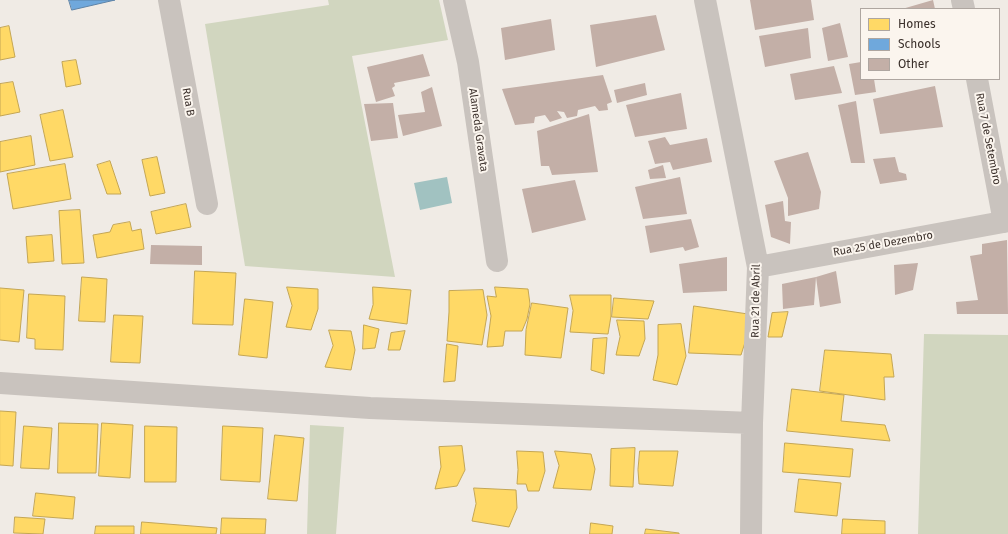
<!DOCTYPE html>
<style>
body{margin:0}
#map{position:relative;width:1008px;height:534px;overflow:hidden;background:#f0ebe5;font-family:"Fira Sans",sans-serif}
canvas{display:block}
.legend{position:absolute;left:860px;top:8px;width:140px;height:72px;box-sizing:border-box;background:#fbf5ee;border:1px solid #aea6a0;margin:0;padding:5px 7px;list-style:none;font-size:12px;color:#3b302b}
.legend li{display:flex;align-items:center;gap:8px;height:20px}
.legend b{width:20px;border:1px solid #aea6a0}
</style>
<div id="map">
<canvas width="1008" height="534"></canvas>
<ul class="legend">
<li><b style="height:11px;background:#ffd966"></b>Homes</li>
<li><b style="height:11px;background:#6fa8dc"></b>Schools</li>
<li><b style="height:11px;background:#c3afa7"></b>Other</li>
</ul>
</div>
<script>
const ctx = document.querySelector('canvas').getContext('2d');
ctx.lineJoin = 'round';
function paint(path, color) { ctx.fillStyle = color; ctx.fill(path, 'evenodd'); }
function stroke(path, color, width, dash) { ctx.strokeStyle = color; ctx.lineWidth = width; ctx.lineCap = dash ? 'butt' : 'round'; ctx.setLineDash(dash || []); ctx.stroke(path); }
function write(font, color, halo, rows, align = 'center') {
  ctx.font = font + ' "Fira Sans",sans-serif'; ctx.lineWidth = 4; ctx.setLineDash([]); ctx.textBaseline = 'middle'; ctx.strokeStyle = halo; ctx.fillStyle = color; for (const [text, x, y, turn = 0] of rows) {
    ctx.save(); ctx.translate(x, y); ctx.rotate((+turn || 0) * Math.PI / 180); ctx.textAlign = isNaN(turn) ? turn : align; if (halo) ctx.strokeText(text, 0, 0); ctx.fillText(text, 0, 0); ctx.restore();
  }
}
const green = new Path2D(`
 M 328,0 L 439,0 L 448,40 L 352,56 L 395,277 L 245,266 L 205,24 L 329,5 Z
 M 924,334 L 1008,335 L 1008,534 L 918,534 Z
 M 310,425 L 344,427 L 336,534 L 307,534 Z`);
const water = new Path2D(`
 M 447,177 L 452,203 L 420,210 L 414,183 Z`);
const homes = new Path2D(`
 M 9,26 L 15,57 L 0,60 L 0,28 Z
 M 76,60 L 81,84 L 66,87 L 62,62 Z
 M 13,82 L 20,112 L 0,116 L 0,84 Z
 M 63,110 L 73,157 L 50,161 L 40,115 Z
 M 31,136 L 35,165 L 0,172 L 0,142 Z
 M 157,157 L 165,193 L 150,196 L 142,160 Z
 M 110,161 L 121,194 L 107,194 L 97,165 Z
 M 65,164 L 71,199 L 13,209 L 7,174 Z
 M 186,204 L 191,227 L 156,234 L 151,212 Z
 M 80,210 L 84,263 L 62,264 L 59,211 Z
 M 130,222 L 132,231 L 141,229 L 144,249 L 97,258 L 93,235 L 110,232 L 113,225 Z
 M 52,235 L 54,261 L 28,263 L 26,237 Z
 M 195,271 L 236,273 L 233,325 L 193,324 Z
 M 82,277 L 107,279 L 105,322 L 79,321 Z
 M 287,287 L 318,289 L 318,309 L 311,330 L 286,327 L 292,306 Z
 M 373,287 L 411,290 L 407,324 L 369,319 L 373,305 Z
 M 495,287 L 528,289 L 530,304 L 527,319 L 522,331 L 505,331 L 503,346 L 487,347 L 491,316 L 487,296 L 496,297 Z
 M 0,288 L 24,290 L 19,342 L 0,340 Z
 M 483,290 L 487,315 L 482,345 L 447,341 L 449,312 L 449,291 Z
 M 29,294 L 65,296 L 63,350 L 35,349 L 35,339 L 27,338 Z
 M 570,295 L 611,295 L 611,316 L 608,334 L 570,332 L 573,311 Z
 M 614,298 L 654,301 L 648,319 L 612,317 Z
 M 245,299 L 273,302 L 267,358 L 239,355 Z
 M 532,303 L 568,308 L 561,358 L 525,355 L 526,330 Z
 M 694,306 L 748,314 L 748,333 L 741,355 L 689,353 Z
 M 788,312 L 782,337 L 768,337 L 772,313 Z
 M 114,315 L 143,316 L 140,363 L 111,362 Z
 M 617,320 L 644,321 L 645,339 L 639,356 L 616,355 L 620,337 Z
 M 681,324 L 686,356 L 677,385 L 653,380 L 658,355 L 658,325 Z
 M 364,325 L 379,329 L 375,348 L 363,349 Z
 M 329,330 L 351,331 L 355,350 L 351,370 L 325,367 L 333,346 Z
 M 405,331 L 400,350 L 388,350 L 391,333 Z
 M 607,338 L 604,374 L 591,370 L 593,339 Z
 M 447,344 L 458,346 L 455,381 L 444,382 Z
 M 825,350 L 891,354 L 894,377 L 884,377 L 885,400 L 820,391 Z
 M 792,389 L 844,395 L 841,421 L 885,425 L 890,441 L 787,431 Z
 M 0,411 L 16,412 L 13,466 L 0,465 Z
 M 59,423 L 98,424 L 96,473 L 58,473 Z
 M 102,423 L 133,425 L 130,478 L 99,476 Z
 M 24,426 L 52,428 L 49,469 L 21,468 Z
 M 145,426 L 177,427 L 176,482 L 145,482 Z
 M 223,426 L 263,428 L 260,482 L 221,480 Z
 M 275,435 L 304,438 L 297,501 L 268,499 Z
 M 785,443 L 853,449 L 850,477 L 783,472 Z
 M 462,446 L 465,470 L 457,486 L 435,489 L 441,467 L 439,447 Z
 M 635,448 L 633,487 L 610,486 L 611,449 Z
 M 517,451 L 543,452 L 545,471 L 539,491 L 528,491 L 526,484 L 517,484 L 518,470 Z
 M 555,451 L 591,454 L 595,469 L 591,490 L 553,488 L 559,466 Z
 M 640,451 L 678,451 L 673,486 L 639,484 L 638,470 Z
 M 799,479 L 841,483 L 837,516 L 795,512 Z
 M 474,488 L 516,490 L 517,508 L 509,527 L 472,521 L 476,504 Z
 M 36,493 L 75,497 L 73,519 L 33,516 Z
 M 15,517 L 45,519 L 43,534 L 14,533 Z
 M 222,518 L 266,519 L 265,534 L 221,534 Z
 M 843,519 L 885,521 L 885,534 L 842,534 Z
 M 142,522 L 217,528 L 216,534 L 141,534 Z
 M 591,523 L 613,526 L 612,534 L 590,534 Z
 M 96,526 L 134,526 L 134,534 L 95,534 Z
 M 646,529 L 679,533 L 679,534 L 645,534 Z`);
const schools = new Path2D(`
 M 69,0 L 115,0 L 72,10 Z`);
const building = new Path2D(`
 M 750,0 L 811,0 L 814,20 L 755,30 Z
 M 933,0 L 935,9 L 902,9 Z
 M 656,15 L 665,50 L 596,67 L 590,25 Z
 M 551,19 L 555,50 L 505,60 L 501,28 Z
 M 840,23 L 848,57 L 828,61 L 822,28 Z
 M 808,28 L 811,58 L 765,67 L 759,36 Z
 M 423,54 L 430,76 L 394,83 L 395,86 L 392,88 L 395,96 L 376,102 L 367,67 Z
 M 861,62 L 861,79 L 874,79 L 876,92 L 855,95 L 849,64 Z
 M 834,66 L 842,93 L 795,100 L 790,74 Z
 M 603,75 L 612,102 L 607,104 L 608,110 L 599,111 L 595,106 L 578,110 L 577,116 L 567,118 L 564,112 L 557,111 L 562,118 L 550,122 L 545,115 L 535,117 L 534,123 L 515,125 L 502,89 Z
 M 645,83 L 647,95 L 617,103 L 614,90 Z
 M 935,86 L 943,127 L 880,134 L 873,99 Z
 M 432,87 L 442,126 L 403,136 L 398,115 L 425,112 L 421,92 Z
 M 681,93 L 687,129 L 635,137 L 626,105 Z
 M 856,101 L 865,163 L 851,163 L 838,105 Z
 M 393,103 L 398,138 L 371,141 L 364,104 Z
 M 589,114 L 598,172 L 552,175 L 549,166 L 541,166 L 537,131 Z
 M 665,137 L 670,145 L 707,138 L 712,162 L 673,170 L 670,162 L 655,164 L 648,141 Z
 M 808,152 L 821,192 L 819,209 L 788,216 L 788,198 L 774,161 Z
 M 895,157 L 899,172 L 906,174 L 907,180 L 880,184 L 873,159 Z
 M 663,165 L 666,178 L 650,179 L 648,170 Z
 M 680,177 L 687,214 L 643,219 L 635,187 Z
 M 575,180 L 586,220 L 532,233 L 522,189 Z
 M 783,201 L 785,221 L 791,222 L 790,244 L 771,237 L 765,205 Z
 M 691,219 L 699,247 L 685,251 L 683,247 L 650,253 L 645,226 Z
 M 1007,240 L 1008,314 L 957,314 L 956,302 L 978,300 L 970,256 L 982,254 L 982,244 Z
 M 151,245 L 202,246 L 202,265 L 150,264 Z
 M 727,257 L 727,291 L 683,293 L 679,264 Z
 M 918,263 L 913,290 L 895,295 L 894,265 Z
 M 836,271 L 841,303 L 820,307 L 816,277 Z
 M 816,277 L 814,305 L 783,309 L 782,284 Z`);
const minor = new Path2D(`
 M 169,0 L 207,204
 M 454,0 L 468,62 L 497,261
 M 705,0 L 758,267 L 752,423 L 751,534
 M 962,0 L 964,9
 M 977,79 L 1004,222
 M 758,267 L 1008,221
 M 0,383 L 370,408 L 752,423`);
const streetNames = [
 ["Rua B",188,102,80],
 ["Alameda Gravata",478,130,82],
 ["Rua 7 de Setembro",988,139,79],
 ["Rua 25 de Dezembro",883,244,-10],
 ["Rua 21 de Abril",756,301,-89]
];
paint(green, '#d1d6bf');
paint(water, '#a1c2c1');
paint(homes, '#ffd966');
stroke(homes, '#c4a654', 1);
paint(schools, '#6fa8dc');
stroke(schools, '#5f84a7', 1);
paint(building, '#c3afa7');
stroke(minor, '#c9c3be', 22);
write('11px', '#3b302b', '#fbf5ee', streetNames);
</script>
